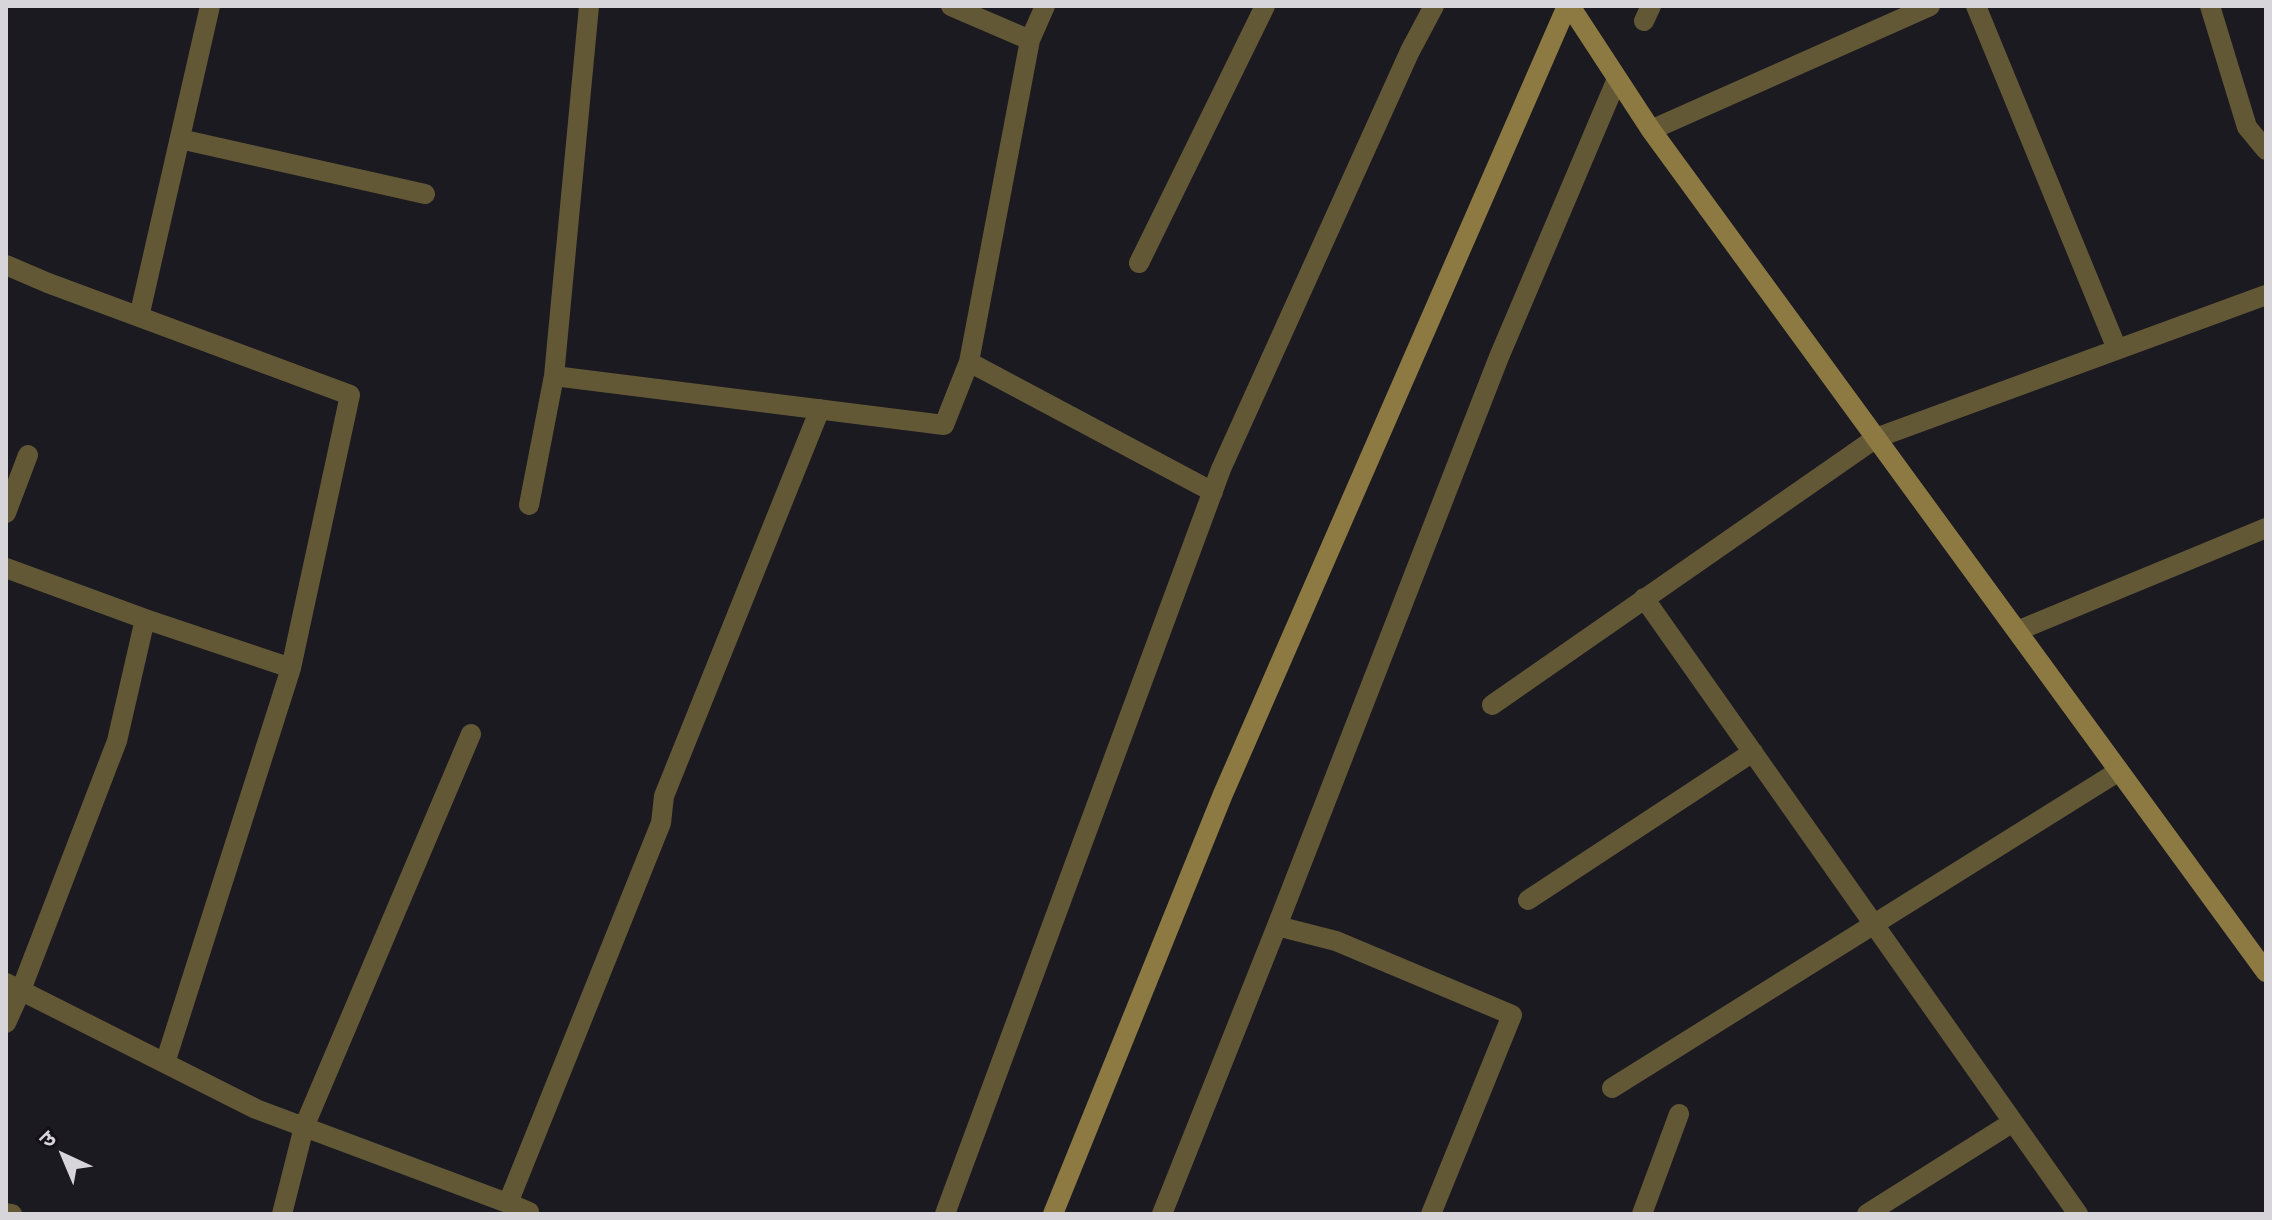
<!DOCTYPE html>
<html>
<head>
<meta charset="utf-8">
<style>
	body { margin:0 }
	#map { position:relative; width:2272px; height:1220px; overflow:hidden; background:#1c1a21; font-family:"Asap Condensed","Noto Sans Devanagari",sans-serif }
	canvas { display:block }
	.frame { position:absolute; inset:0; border:8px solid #d7d5da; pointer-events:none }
	.north { position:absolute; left:24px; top:1116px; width:80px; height:80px; -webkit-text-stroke:6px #131118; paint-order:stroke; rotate:316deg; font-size:22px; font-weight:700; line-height:32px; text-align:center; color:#d7d5da }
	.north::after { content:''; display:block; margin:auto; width:28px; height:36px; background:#d7d5da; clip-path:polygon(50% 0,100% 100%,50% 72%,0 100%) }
</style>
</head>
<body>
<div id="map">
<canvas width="2272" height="1220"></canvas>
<div class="frame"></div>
<div class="north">उ</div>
</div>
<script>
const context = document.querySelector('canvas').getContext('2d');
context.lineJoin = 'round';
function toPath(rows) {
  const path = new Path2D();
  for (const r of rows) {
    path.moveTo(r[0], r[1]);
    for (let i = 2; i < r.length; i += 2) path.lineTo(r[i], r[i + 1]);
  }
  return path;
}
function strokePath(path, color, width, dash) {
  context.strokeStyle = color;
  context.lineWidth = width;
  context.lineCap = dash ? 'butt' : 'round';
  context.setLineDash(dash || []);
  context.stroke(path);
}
const street = toPath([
	[589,6,554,376,944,425,969,362,1030,40,951,6],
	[1976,6,2117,349],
	[2210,6,2247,127,2266,150],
	[1644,21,1651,6],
	[1030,40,1045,6],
	[1651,130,1930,6],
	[180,139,425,194],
	[1139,263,1265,6],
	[6,265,48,283,350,395,291,668],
	[139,317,210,6],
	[969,362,1213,492],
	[529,505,554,376],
	[6,513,28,455],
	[6,568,145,619,291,668,165,1063],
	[1644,598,2078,1214],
	[2017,631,2266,528],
	[1492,705,1876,438,2266,295],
	[1528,900,1753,752],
	[1277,926,1336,941,1512,1015,1431,1214],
	[6,983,256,1109,518,1207],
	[6,1023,21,990,117,741,145,619],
	[1612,1088,2119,771],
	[6,1213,12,1214],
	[282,1214,304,1127,471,734],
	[529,1214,529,1212,508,1203,661,823,664,796,820,409],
	[945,1214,1221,469,1410,51,1434,6],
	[1162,1214,1277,926,1499,357,1617,79],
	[1642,1214,1679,1114],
	[1867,1214,2013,1122]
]);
const secondary = toPath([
	[1570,6,1651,130,2266,972],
	[1053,1214,1223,794,1567,6]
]);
strokePath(street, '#635836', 20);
strokePath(secondary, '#8c7a42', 20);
</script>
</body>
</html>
